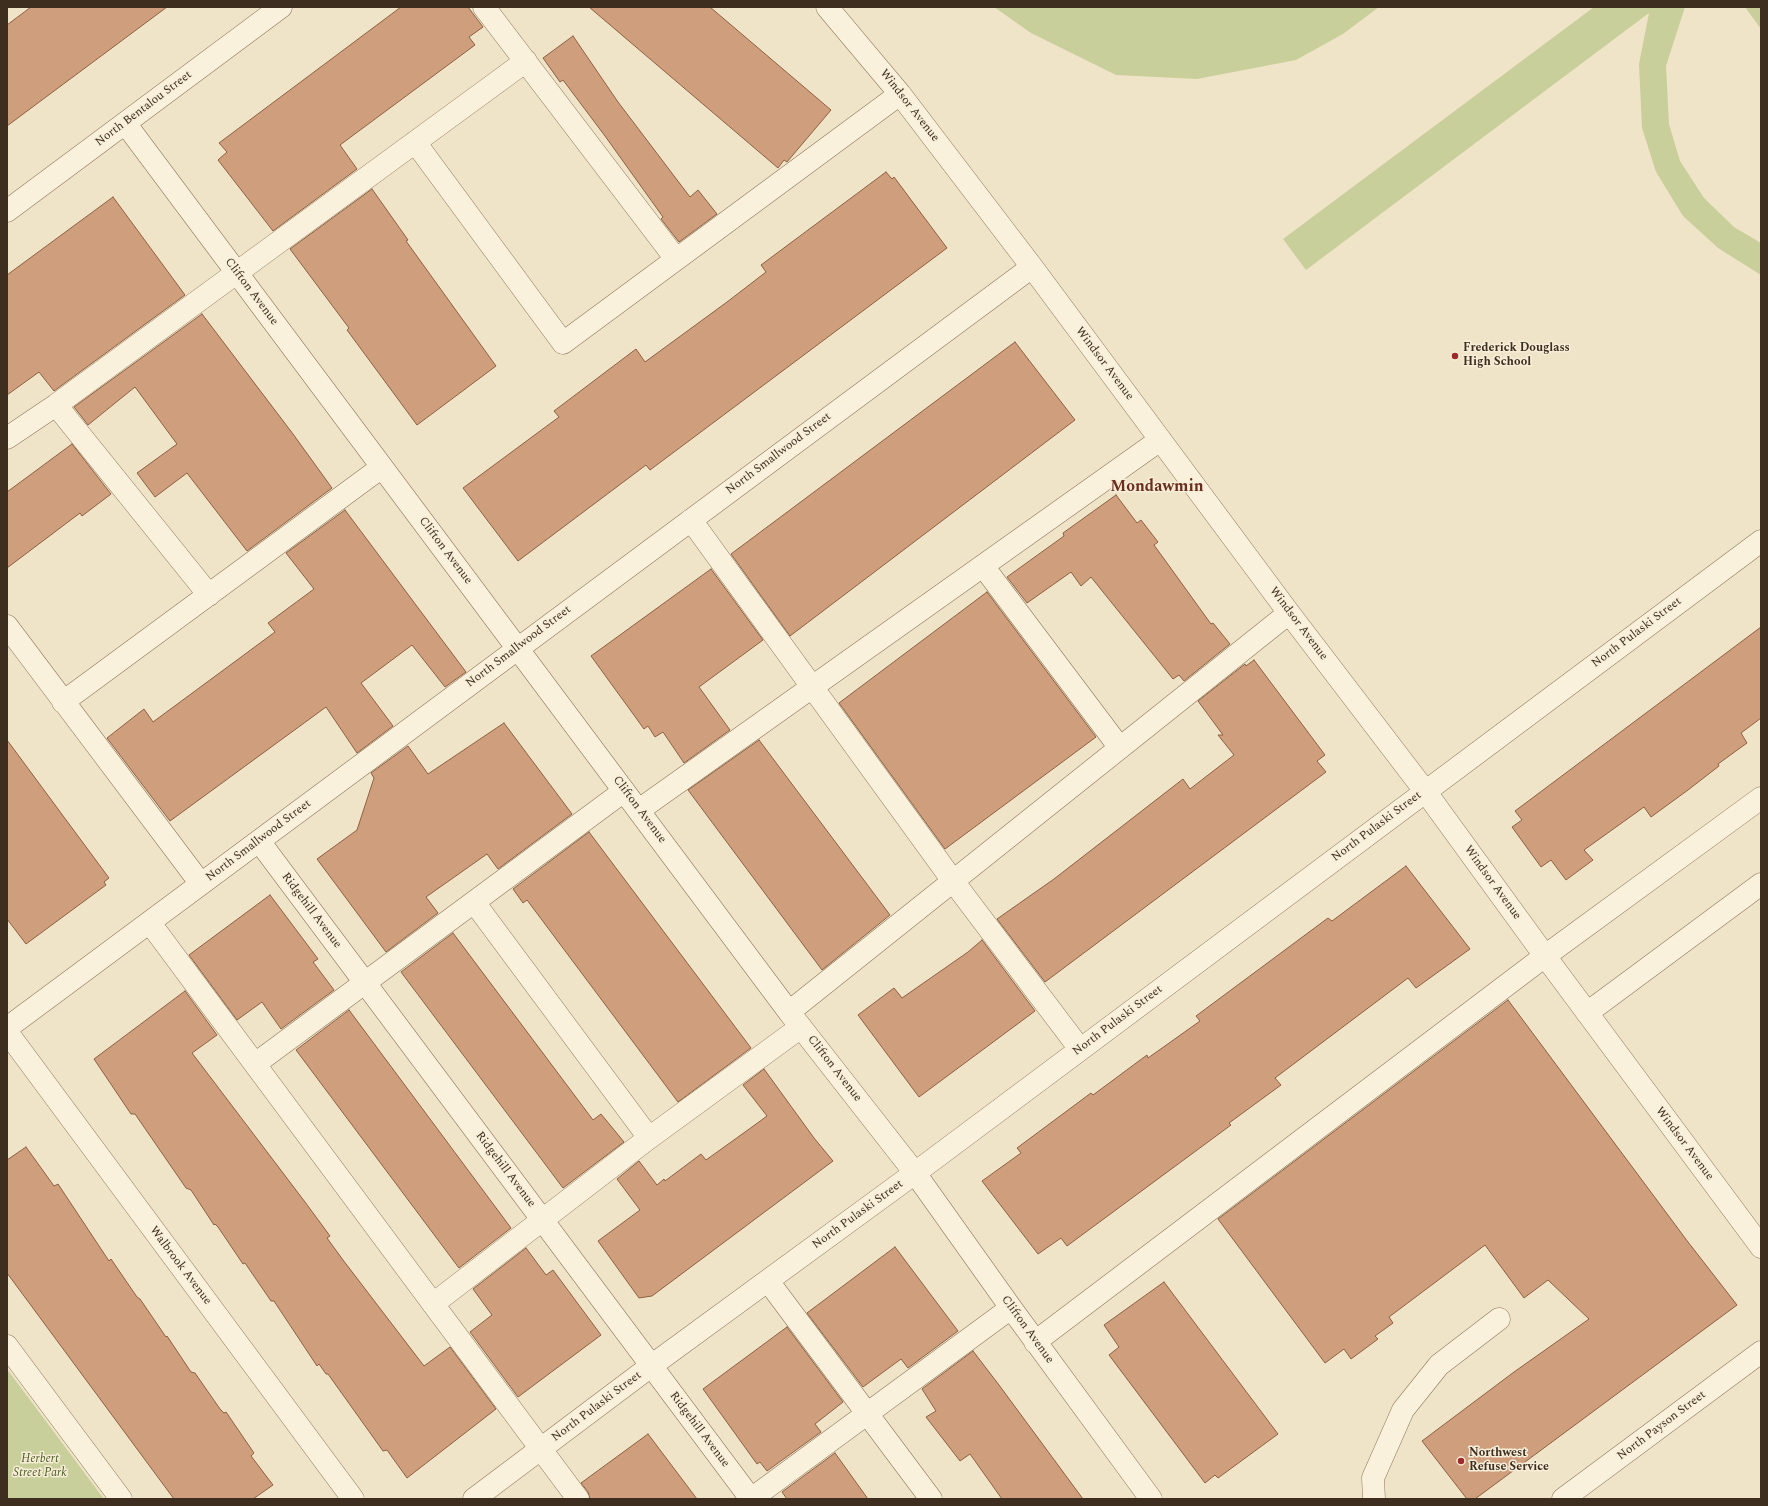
<!DOCTYPE html>
<html>
<head>
<meta charset="utf-8">
<style>
	body { margin:0 }
	#map { position:relative; width:1768px; height:1506px; overflow:hidden; background:#f0e4c8; font-family:Spectral,serif }
	canvas { display:block }
	.frame { position:absolute; inset:0; border:8px solid #3d2e20; pointer-events:none }
</style>
</head>
<body>
<div id="map">
<canvas width="1768" height="1506"></canvas>
<div class="frame"></div>
</div>
<script>
const context = document.querySelector('canvas').getContext('2d');
context.lineJoin = 'round';
function fillPath(path, color) {
  context.fillStyle = color;
  context.fill(path, 'evenodd');
}
function toPath(rows) {
  const path = new Path2D();
  for (const r of rows) {
    path.moveTo(r[0], r[1]);
    for (let i = 2; i < r.length; i += 2) path.lineTo(r[i], r[i + 1]);
  }
  return path;
}
function strokePath(path, color, width, dash) {
  context.strokeStyle = color;
  context.lineWidth = width;
  context.lineCap = dash ? 'butt' : 'round';
  context.setLineDash(dash || []);
  context.stroke(path);
}
function write(font, color, halo, rows, align = 'center') {
  context.font = font + ' Spectral,serif';
  context.lineWidth = 3;
  context.setLineDash([]);
  context.textBaseline = 'middle';
  context.strokeStyle = halo;
  context.fillStyle = color;
  for (const [text, x, y, turn = 0] of rows) {
    context.save();
    context.translate(x, y);
    context.rotate((+turn || 0) * Math.PI / 180);
    context.textAlign = isNaN(turn) ? turn : align;
    if (halo) context.strokeText(text, 0, 0);
    context.fillText(text, 0, 0);
    context.restore();
  }
}
const green = toPath([
	[994,7,1379,7,1343,34,1296,60,1197,79,1116,75,1031,33],
	[1594,7,1685,7,1666,66,1669,124,1680,161,1704,198,1734,227,1761,243,1761,275,1718,248,1683,216,1656,172,1642,128,1639,64,1649,13,1306,270,1283,239],
	[1745,7,1761,7,1761,29],
	[7,1369,104,1499,7,1499]
]);
const building = toPath([
	[31,7,167,7,7,126,7,25,31,7],
	[401,7,468,7,483,27,469,37,475,45,340,145,357,169,273,231,218,160,227,152,219,143,401,7],
	[589,7,710,7,831,110,787,162,784,160,778,168,589,7],
	[573,36,618,102,690,197,698,190,717,214,679,242,661,219,663,217,605,136,563,80,560,82,543,58,573,36],
	[886,172,892,179,894,177,947,248,650,470,646,465,518,561,463,488,559,417,554,411,636,349,645,362,727,302,766,272,761,265,886,172],
	[372,189,408,240,406,241,496,366,417,425,347,330,349,328,290,249,372,189],
	[113,197,185,295,54,391,39,372,7,395,7,275,113,197],
	[202,314,293,434,332,488,247,551,187,473,155,497,137,473,177,444,135,387,88,425,74,407,202,314],
	[1015,342,1075,420,790,636,731,554,1015,342],
	[72,444,111,494,82,516,80,513,7,568,7,492,72,444],
	[1116,495,1137,523,1141,520,1158,542,1154,545,1211,624,1213,623,1230,644,1184,681,1179,675,1173,679,1091,577,1081,586,1071,572,1027,603,1007,577,1064,536,1063,533,1116,495],
	[345,510,466,672,445,687,412,645,361,683,393,726,357,753,326,707,170,821,107,738,144,709,153,722,275,632,268,623,314,589,286,553,345,510],
	[711,569,763,640,699,687,730,730,684,763,663,732,655,737,648,726,644,729,591,656,711,569],
	[987,592,1096,737,945,849,839,703,987,592],
	[1761,627,1761,718,1741,733,1747,743,1718,764,1719,766,1688,790,1651,817,1644,807,1584,850,1593,860,1566,880,1551,860,1541,867,1512,827,1522,820,1515,811,1761,627],
	[1254,660,1325,755,1317,761,1326,772,1045,982,997,919,1054,879,1183,779,1190,789,1234,755,1218,735,1223,735,1198,701,1245,664,1246,666,1254,660],
	[504,723,572,814,498,869,487,854,426,897,438,913,386,952,317,859,357,830,374,778,371,773,408,746,428,774,504,723],
	[7,740,109,878,104,882,106,885,26,944,7,919,7,740],
	[759,740,890,915,822,970,688,790,759,740],
	[589,832,751,1048,678,1102,527,900,523,903,513,889,589,832],
	[1406,866,1470,949,1416,988,1408,978,1275,1078,1281,1085,1229,1123,1231,1125,1067,1246,1061,1238,1038,1254,982,1181,1021,1153,1017,1148,1091,1093,1093,1095,1147,1055,1148,1058,1172,1041,1200,1021,1196,1016,1328,918,1332,921,1406,866],
	[270,895,318,959,313,962,334,990,281,1029,262,1002,237,1020,189,955,270,895],
	[453,933,593,1120,601,1114,624,1142,563,1188,401,972,453,933],
	[982,940,1035,1011,919,1097,858,1015,894,988,902,998,968,952,982,940],
	[185,991,217,1035,192,1053,305,1202,330,1236,327,1238,343,1260,424,1366,450,1347,496,1409,407,1478,387,1450,383,1451,328,1374,326,1374,319,1364,317,1366,274,1301,271,1301,245,1263,243,1264,218,1227,215,1224,214,1225,191,1190,186,1188,135,1114,131,1114,94,1059,185,991],
	[1508,1000,1688,1242,1737,1305,1475,1499,1467,1499,1422,1441,1514,1372,1589,1319,1548,1280,1524,1298,1485,1245,1389,1317,1393,1323,1375,1336,1378,1339,1351,1359,1344,1349,1325,1363,1218,1219,1508,1000],
	[349,1010,511,1228,459,1268,296,1050,349,1010],
	[764,1069,814,1138,833,1161,652,1296,639,1298,598,1241,640,1210,617,1179,639,1161,657,1185,664,1179,665,1181,701,1154,706,1160,752,1127,767,1116,743,1085,764,1069],
	[26,1147,54,1186,58,1184,109,1261,111,1259,137,1297,140,1299,166,1337,167,1336,191,1372,195,1373,220,1409,224,1413,226,1412,254,1453,251,1456,273,1485,253,1499,174,1499,7,1273,7,1160,26,1147],
	[895,1247,958,1331,908,1368,901,1359,863,1387,807,1313,895,1247],
	[526,1248,546,1275,553,1270,601,1335,518,1397,470,1332,492,1315,473,1289,526,1248],
	[1164,1282,1278,1434,1218,1478,1215,1475,1205,1483,1109,1355,1119,1347,1104,1325,1164,1282],
	[787,1327,843,1402,815,1424,821,1432,767,1471,760,1462,757,1464,703,1389,787,1327],
	[973,1351,999,1385,1083,1499,1002,1499,970,1454,960,1461,926,1417,936,1411,922,1389,973,1351],
	[648,1434,697,1499,590,1499,588,1492,581,1483,648,1434],
	[835,1453,868,1499,787,1499,782,1492,835,1453]
]);
const minor = toPath([
	[484,7,676,259],
	[827,7,900,94,1032,267,1289,613,1425,791,1545,956,1761,1247],
	[125,123,789,1012,915,1173,1011,1308,1151,1499],
	[415,142,563,343,900,94],
	[7,211,281,7],
	[56,405,209,595],
	[7,438,56,405,526,61],
	[691,520,953,881,1080,1049],
	[983,566,1120,748],
	[7,626,201,884],
	[63,702,382,467],
	[639,810,1160,440],
	[259,841,751,1499],
	[474,902,649,1138],
	[150,923,578,1499],
	[789,1012,1289,613],
	[1587,1013,1761,884],
	[7,1028,1032,267],
	[7,1032,353,1499],
	[255,1064,624,791],
	[768,1281,931,1499],
	[433,1304,649,1138,801,1027],
	[1035,1342,1545,956,1761,798],
	[7,1346,121,1499],
	[474,1499,651,1366,915,1173,1761,541],
	[751,1499,1011,1308],
	[1374,1499,1373,1478,1403,1410,1439,1365,1499,1319],
	[1563,1499,1761,1352]
]);
const markers = [
	[1455,356,4,"#9e2a2b"],
	[1461,1461,4,"#9e2a2b"]
];
const streetNames = [
	["Windsor Avenue",909,106,52],
	["North Bentalou Street",144,109,-37],
	["Clifton Avenue",251,292,53],
	["Windsor Avenue",1104,364,53],
	["North Smallwood Street",779,454,-37],
	["Clifton Avenue",445,551,53],
	["Windsor Avenue",1298,624,53],
	["North Pulaski Street",1637,633,-37],
	["North Smallwood Street",519,647,-37],
	["Clifton Avenue",639,810,53],
	["North Pulaski Street",1377,827,-37],
	["North Smallwood Street",259,841,-37],
	["Windsor Avenue",1492,883,54],
	["Ridgehill Avenue",311,911,53],
	["North Pulaski Street",1118,1021,-37],
	["Clifton Avenue",834,1069,52],
	["Windsor Avenue",1684,1144,53],
	["Ridgehill Avenue",505,1170,53],
	["North Pulaski Street",858,1215,-36],
	["Walbrook Avenue",180,1266,53],
	["Clifton Avenue",1027,1330,54],
	["North Pulaski Street",597,1407,-37],
	["North Payson Street",1662,1426,-37],
	["Ridgehill Avenue",699,1430,53]
];
const poiNames = [
	["Frederick Douglass",1463,349],
	["High School",1463,363],
	["Northwest",1469,1454],
	["Refuse Service",1469,1468]
];
const parkNames = [
	["Herbert",40,1460],
	["Street Park",40,1474]
];
const districtNames = [
	["Mondawmin",1157,488]
];
fillPath(green, '#c9cf9b');
fillPath(building, '#cf9f7d');
strokePath(building, '#8d5f41', 1);
strokePath(minor, '#8d765c', 23);
strokePath(minor, '#faf1dc', 22);
for (const [x, y, r, color] of markers) {
  const dot = new Path2D();
  dot.arc(x, y, r, 0, 2 * Math.PI);
  context.fillStyle = color;
  context.fill(dot);
  strokePath(dot, '#f7eed8', 1.5);
}
write('12px', '#3d2e20', '#f7eed8', streetNames);
write('bold 12px', '#3d2e20', '#f7eed8', poiNames, 'left');
write('italic 12px', '#4d5a26', '#f7eed8', parkNames);
write('bold 16px', '#6b2e1e', '#f7eed8', districtNames);
</script>
</body>
</html>
